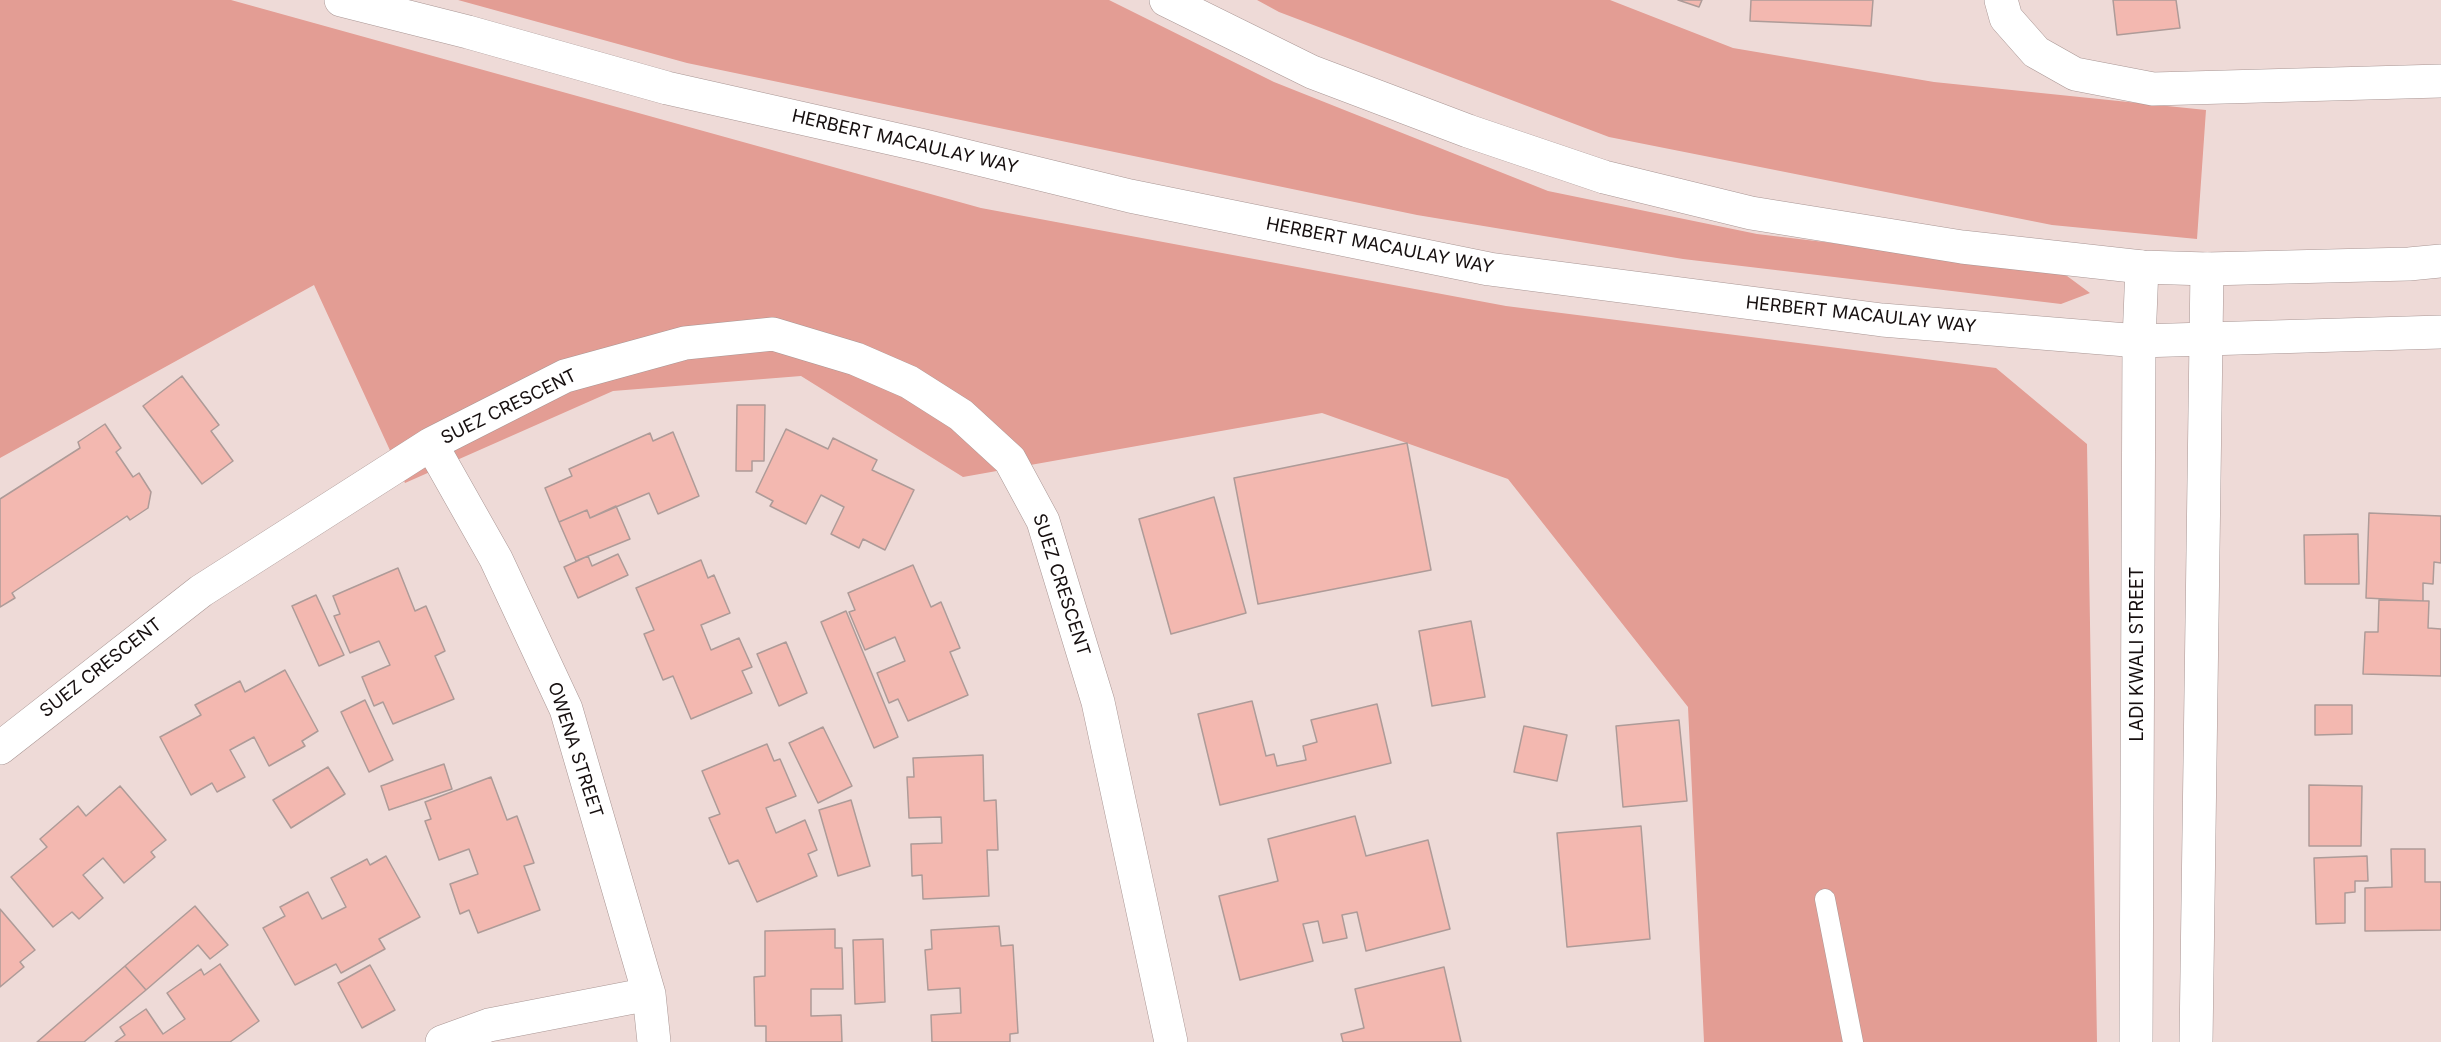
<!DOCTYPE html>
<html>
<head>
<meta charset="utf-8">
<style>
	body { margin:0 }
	canvas { display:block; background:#eedad7 }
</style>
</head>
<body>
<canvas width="2441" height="1042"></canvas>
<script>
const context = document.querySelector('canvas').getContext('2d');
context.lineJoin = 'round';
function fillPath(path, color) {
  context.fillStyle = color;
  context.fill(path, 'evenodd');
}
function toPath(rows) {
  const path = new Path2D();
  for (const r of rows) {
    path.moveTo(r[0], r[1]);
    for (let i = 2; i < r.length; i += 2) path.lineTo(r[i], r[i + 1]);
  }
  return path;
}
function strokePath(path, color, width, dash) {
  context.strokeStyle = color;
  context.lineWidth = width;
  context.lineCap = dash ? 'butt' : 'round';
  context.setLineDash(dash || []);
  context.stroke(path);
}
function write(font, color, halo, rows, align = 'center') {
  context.font = font + ' Inter,sans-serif';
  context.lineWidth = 5;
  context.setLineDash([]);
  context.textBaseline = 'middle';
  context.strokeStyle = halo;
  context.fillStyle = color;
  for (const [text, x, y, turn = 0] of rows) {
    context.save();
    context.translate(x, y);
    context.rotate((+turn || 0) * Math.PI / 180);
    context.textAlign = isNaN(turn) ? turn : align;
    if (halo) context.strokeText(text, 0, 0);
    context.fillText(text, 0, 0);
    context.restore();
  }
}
const green = toPath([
	[0,0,231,0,981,208,1506,306,1996,368,2087,444,2097,1042,1704,1042,1688,707,1508,479,1322,413,963,477,801,376,613,391,405,483,314,285,0,458],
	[458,0,1109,0,1274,82,1548,191,1757,234,2059,270,2090,293,2061,304,1683,259,1417,215,687,63],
	[1257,0,1610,0,1733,48,1934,82,2206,110,2197,239,2052,225,1609,137,1279,12]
]);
const building = toPath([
	[1678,0,1702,0,1699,7,1678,0],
	[1751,0,1873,0,1871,26,1750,21,1751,0],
	[2113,0,2176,0,2180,28,2117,35,2113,0],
	[182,376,219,425,211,431,233,461,202,484,143,406,182,376],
	[737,405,765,405,764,461,752,461,752,471,736,471,737,405],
	[105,424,121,448,116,452,133,477,139,473,151,492,148,508,130,520,127,516,12,593,15,598,0,607,0,499,80,448,78,442,105,424],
	[786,429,828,449,833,438,877,460,872,470,914,490,885,550,863,539,859,548,831,534,844,507,821,495,806,524,770,506,773,501,756,492,786,429],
	[673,432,699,496,658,514,649,493,590,518,587,510,559,522,545,488,572,476,569,469,650,433,653,441,673,432],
	[1407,443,1431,570,1258,604,1234,478,1407,443],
	[1214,497,1246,613,1171,634,1139,519,1214,497],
	[616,506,630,539,576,561,559,522,587,510,590,518,616,506],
	[2369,513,2441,516,2441,563,2434,562,2433,584,2423,583,2423,601,2366,598,2369,513],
	[2358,534,2359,584,2305,584,2304,535,2358,534],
	[618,554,628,575,578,598,564,567,588,556,592,566,618,554],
	[701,560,708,578,714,575,730,613,701,625,711,650,739,638,752,667,742,671,752,693,691,719,673,676,663,680,644,634,654,630,636,588,701,560],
	[913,565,931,607,941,602,960,648,950,652,968,695,908,721,898,699,889,703,877,673,905,661,895,637,865,650,849,612,855,610,848,593,913,565],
	[398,568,415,611,426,606,445,651,435,656,454,699,393,724,383,702,374,706,362,677,390,665,379,641,350,653,334,616,340,614,333,596,398,568],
	[316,595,344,655,319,666,292,606,316,595],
	[2379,600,2429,601,2428,628,2441,629,2441,676,2363,674,2365,632,2378,632,2379,600],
	[846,611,898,737,874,748,821,622,846,611],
	[1471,621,1485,697,1432,706,1419,631,1471,621],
	[786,642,807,693,779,706,757,654,786,642],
	[285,670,318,731,302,741,305,746,269,766,254,737,230,750,245,777,217,792,212,783,191,795,160,737,201,715,195,705,240,681,245,692,285,670],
	[365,700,393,760,369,772,341,712,365,700],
	[1252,701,1266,756,1274,754,1277,766,1306,760,1303,746,1317,742,1311,720,1377,704,1391,763,1220,805,1198,714,1252,701],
	[2315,705,2352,705,2352,734,2315,735,2315,705],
	[1679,720,1687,801,1623,807,1616,726,1679,720],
	[1524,726,1567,735,1557,781,1514,772,1524,726],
	[823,727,852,786,818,803,789,743,823,727],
	[767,744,774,761,780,759,796,796,766,808,776,833,805,820,817,850,808,854,817,876,757,902,738,860,729,864,709,818,720,814,702,771,767,744],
	[983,755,984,801,996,800,998,850,987,850,989,896,923,899,922,875,912,876,911,844,942,843,941,817,909,818,907,777,914,777,913,758,983,755],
	[444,764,452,789,389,810,381,786,444,764],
	[328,767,345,794,291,828,273,800,328,767],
	[491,777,507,820,517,816,534,863,524,866,540,910,478,933,469,910,460,914,450,884,478,874,469,849,439,860,425,821,431,819,425,802,491,777],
	[2309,785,2362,786,2361,846,2309,846,2309,785],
	[120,786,166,840,151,852,155,857,124,883,103,858,83,875,103,898,79,919,72,912,53,927,11,877,47,847,40,839,78,806,86,816,120,786],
	[851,800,870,866,838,876,819,810,851,800],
	[1355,816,1366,856,1428,840,1450,929,1366,951,1357,912,1342,915,1347,938,1323,943,1318,921,1303,924,1313,961,1240,980,1219,896,1278,881,1268,839,1355,816],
	[1641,826,1650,939,1567,947,1557,833,1641,826],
	[2391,849,2425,849,2425,882,2441,882,2441,930,2365,931,2365,888,2392,887,2391,849],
	[386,856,420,917,379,939,385,949,341,973,336,964,295,985,263,928,285,916,280,907,308,892,322,919,346,907,331,878,367,859,370,865,386,856],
	[2367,856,2368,881,2355,881,2355,892,2345,893,2345,923,2316,924,2314,858,2367,856],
	[195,906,228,945,210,959,198,945,146,990,125,966,195,906],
	[0,909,35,950,20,962,24,967,0,987,0,909],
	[999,926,1001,946,1013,945,1018,1033,1010,1034,1010,1042,932,1042,931,1015,961,1013,960,988,928,990,925,950,932,949,931,930,999,926],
	[835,929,835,948,842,948,843,989,811,989,811,1016,841,1015,842,1042,766,1042,766,1026,755,1026,754,977,765,976,765,931,835,929],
	[883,939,885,1002,855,1004,853,940,883,939],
	[220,964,259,1021,230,1042,115,1042,125,1035,120,1027,146,1009,163,1034,185,1019,167,993,201,969,204,975,220,964],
	[370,965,395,1010,362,1028,338,983,370,965],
	[125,966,146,990,84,1042,37,1042,125,966],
	[1444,967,1461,1042,1343,1042,1341,1034,1364,1028,1355,989,1444,967]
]);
const lane = toPath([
	[1825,899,1853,1042]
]);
const street = toPath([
	[2001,0,2006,18,2036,52,2075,74,2153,89,2441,81],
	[431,444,496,559,566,709,649,994,654,1042],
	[0,748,201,591,431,444,565,376,685,343,773,334,856,359,909,382,961,415,1010,460,1043,521,1098,702,1171,1042],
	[442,1042,489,1025,649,994],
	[2136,1042,2139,341,2142,267],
	[2196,1042,2207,269]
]);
const secondary = toPath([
	[341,0,468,32,667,88,925,146,1130,196,1489,269,1882,320,2139,341,2441,332],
	[1166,0,1312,72,1468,131,1604,177,1751,213,1962,247,2142,267,2207,269,2409,264,2441,261]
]);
const streetNames = [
	["HERBERT MACAULAY WAY",905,142,13],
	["HERBERT MACAULAY WAY",1380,246,11],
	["HERBERT MACAULAY WAY",1861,315,6],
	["SUEZ CRESCENT",509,407,-26],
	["SUEZ CRESCENT",1061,585,72],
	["LADI KWALI STREET",2138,654,-90],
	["SUEZ CRESCENT",101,668,-38],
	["OWENA STREET",575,750,72]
];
fillPath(green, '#e39d94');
fillPath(building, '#f3b8b0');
strokePath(building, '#ae9b98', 1.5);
strokePath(lane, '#a99694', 21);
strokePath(street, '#a99694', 34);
strokePath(secondary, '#a99694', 34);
strokePath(lane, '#fff', 20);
strokePath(street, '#fff', 33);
strokePath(secondary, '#fff', 33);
write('18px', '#160f0f', '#fff', streetNames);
</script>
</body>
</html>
